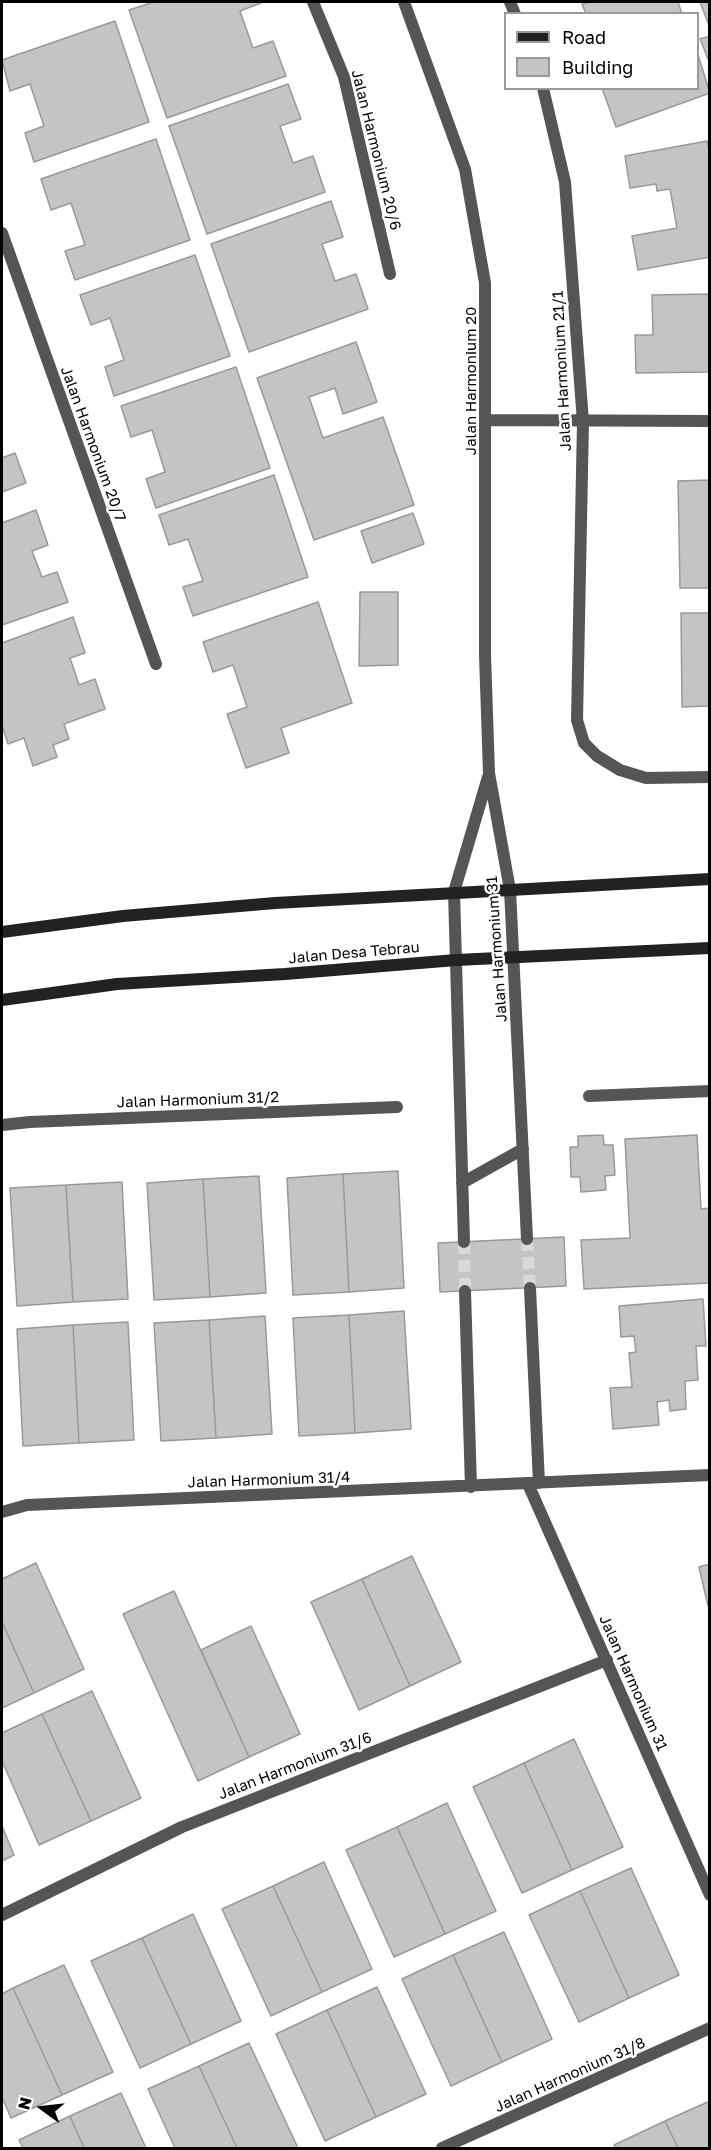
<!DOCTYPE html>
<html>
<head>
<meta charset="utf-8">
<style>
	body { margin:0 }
	#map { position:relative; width:711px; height:2150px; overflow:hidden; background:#fff; font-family:"Golos Text",sans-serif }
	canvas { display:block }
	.frame { position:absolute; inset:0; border:3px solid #000; pointer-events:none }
	.legend { position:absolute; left:504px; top:12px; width:195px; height:78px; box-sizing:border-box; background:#fff; border:2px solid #999; margin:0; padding:8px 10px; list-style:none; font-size:18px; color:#000 }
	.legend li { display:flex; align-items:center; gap:12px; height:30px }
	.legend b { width:30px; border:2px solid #999 }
	.north { position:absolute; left:12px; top:2078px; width:60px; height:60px; -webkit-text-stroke:4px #fff; paint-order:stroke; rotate:285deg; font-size:16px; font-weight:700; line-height:24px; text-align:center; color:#000 }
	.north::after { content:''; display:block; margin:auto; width:21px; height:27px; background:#000; clip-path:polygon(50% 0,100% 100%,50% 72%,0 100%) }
</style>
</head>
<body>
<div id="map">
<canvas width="711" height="2150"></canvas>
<div class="frame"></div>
<ul class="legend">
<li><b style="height:8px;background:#222"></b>Road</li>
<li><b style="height:16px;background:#c4c4c4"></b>Building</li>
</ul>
<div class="north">N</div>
</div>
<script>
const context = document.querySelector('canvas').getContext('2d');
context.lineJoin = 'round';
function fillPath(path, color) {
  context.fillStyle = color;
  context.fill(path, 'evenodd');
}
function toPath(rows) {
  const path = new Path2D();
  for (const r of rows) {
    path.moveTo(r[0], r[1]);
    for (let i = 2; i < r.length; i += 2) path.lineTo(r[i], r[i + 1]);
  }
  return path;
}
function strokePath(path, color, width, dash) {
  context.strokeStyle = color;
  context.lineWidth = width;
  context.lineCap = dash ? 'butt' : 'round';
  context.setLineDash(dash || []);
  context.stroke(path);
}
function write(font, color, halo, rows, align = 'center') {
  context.font = font + ' "Golos Text",sans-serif';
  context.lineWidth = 5;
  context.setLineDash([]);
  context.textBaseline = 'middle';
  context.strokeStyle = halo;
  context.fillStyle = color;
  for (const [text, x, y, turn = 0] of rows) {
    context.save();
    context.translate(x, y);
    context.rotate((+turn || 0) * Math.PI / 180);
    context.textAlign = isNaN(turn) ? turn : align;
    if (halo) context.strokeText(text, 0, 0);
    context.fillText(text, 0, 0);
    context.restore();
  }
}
const building = toPath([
	[154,2,261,2,261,3,240,11,253,48,273,41,286,76,167,118,129,10,154,2],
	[589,2,678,2,682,14,586,14,582,4,589,2],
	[700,2,710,2,710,28,700,2],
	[115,21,149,122,34,162,25,133,44,126,30,84,10,91,2,60,115,21],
	[710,36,710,64,700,39,710,36],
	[698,55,710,93,616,127,602,88,698,88,698,55],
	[288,84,301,119,280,126,293,163,313,156,325,192,207,234,169,126,288,84],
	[156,139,190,240,75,280,65,251,85,245,71,203,51,210,41,179,156,139],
	[707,141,710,156,710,257,638,270,632,236,677,228,670,189,657,191,656,184,630,188,625,156,707,141],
	[331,201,343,237,322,244,335,281,356,274,368,309,249,352,211,244,331,201],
	[195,255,230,356,114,396,105,367,124,360,110,318,91,325,80,295,195,255],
	[710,294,710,372,636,373,635,335,653,335,652,295,710,294],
	[356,342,377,402,343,414,335,388,309,397,323,438,383,417,414,505,314,540,257,378,356,342],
	[236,367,270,468,156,508,146,479,165,472,152,430,131,437,121,406,236,367],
	[15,453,26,483,2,492,2,458,15,453],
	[274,475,308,577,193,616,183,587,203,581,188,539,169,545,159,515,274,475],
	[710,480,710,588,680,588,678,481,710,480],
	[36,510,48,545,32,551,42,577,57,572,68,602,2,625,2,523,36,510],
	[413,513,424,544,372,563,361,531,413,513],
	[360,592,398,592,398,665,359,666,360,592],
	[318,602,352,703,281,728,289,753,246,768,227,714,247,707,233,665,213,672,203,642,318,602],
	[681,613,710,613,710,706,682,707,681,613],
	[73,617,85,653,70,658,79,685,95,679,105,709,64,724,69,739,53,745,57,757,33,766,24,738,8,744,2,725,2,643,73,617],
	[603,1135,604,1145,613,1145,615,1175,605,1176,606,1190,581,1192,580,1177,571,1177,570,1147,578,1147,578,1136,603,1135],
	[697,1135,701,1209,710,1208,710,1283,584,1289,581,1240,630,1238,625,1139,697,1135],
	[398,1171,404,1288,349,1292,343,1174,398,1171],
	[343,1174,349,1292,293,1295,287,1178,343,1174],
	[259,1176,266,1293,210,1297,203,1179,259,1176],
	[203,1179,210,1297,154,1300,147,1183,203,1179],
	[122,1182,128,1299,73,1302,66,1185,122,1182],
	[66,1185,73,1302,17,1306,10,1188,66,1185],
	[564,1237,566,1286,440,1292,438,1243,564,1237],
	[703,1299,706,1346,696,1346,698,1380,685,1381,686,1409,670,1411,669,1400,657,1402,659,1425,613,1429,610,1388,632,1387,629,1353,636,1352,634,1336,621,1337,619,1306,703,1299],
	[404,1311,411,1429,355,1433,349,1315,404,1311],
	[349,1315,355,1433,299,1436,293,1318,349,1315],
	[265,1316,272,1434,216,1438,209,1320,265,1316],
	[209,1320,216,1438,161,1441,154,1323,209,1320],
	[128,1322,134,1440,79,1443,73,1325,128,1322],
	[73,1325,79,1443,23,1446,17,1329,73,1325],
	[412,1556,461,1662,410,1686,362,1579,412,1556],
	[36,1563,84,1669,34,1693,2,1622,2,1579,36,1563],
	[710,1564,710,1605,708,1606,699,1567,710,1564],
	[362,1579,410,1686,359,1710,311,1602,362,1579],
	[174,1591,249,1757,198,1781,123,1614,174,1591],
	[2,1622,34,1693,2,1708,2,1622],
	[251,1626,300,1734,249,1757,201,1650,251,1626],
	[92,1691,141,1798,91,1821,42,1714,92,1691],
	[42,1714,91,1821,39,1845,2,1761,2,1733,42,1714],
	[574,1739,623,1847,572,1870,524,1763,574,1739],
	[524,1763,572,1870,522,1893,473,1787,524,1763],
	[447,1803,496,1911,445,1934,397,1827,447,1803],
	[2,1826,14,1855,2,1861,2,1826],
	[397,1827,445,1934,394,1957,346,1850,397,1827],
	[324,1862,372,1969,322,1992,273,1886,324,1862],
	[631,1868,679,1975,629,1998,580,1891,631,1868],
	[273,1886,322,1992,271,2016,222,1909,273,1886],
	[580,1891,629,1998,579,2022,529,1915,580,1891],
	[193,1914,241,2021,191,2044,142,1938,193,1914],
	[504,1932,552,2039,502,2062,453,1955,504,1932],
	[142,1938,191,2044,140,2068,91,1961,142,1938],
	[453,1955,502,2062,451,2086,402,1979,453,1955],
	[64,1965,113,2072,62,2095,13,1988,64,1965],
	[377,1987,426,2094,376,2117,327,2010,377,1987],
	[13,1988,62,2095,11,2118,2,2097,2,1994,13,1988],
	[327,2010,376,2117,325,2141,276,2034,327,2010],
	[249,2043,298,2148,237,2148,199,2066,249,2043],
	[199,2066,237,2148,175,2148,148,2089,199,2066],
	[121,2093,146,2148,84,2148,70,2116,121,2093],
	[710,2101,710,2148,678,2148,665,2121,710,2101],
	[70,2116,84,2148,23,2148,19,2140,70,2116],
	[665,2121,678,2148,616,2148,614,2145,665,2121]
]);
const minorTunnel = toPath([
	[527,1239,530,1288],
	[464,1242,465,1291]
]);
const minor = toPath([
	[313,2,344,77,390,274],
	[404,2,465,169,485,283,485,655,489,773,510,890,527,1239],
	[510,2,515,14],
	[543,88,565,182,583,422,577,720,584,743,597,756,620,770,646,778,710,777],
	[2,233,156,664],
	[487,420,710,421],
	[589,1096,710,1091],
	[2,1125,30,1122,397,1107],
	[462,1183,523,1149],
	[464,1242,454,892,488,777],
	[530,1288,539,1483],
	[465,1291,471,1487],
	[528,1484,710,1895],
	[2,1512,27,1505,710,1475],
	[2,1915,182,1827,607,1660],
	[442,2148,710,2028]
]);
const secondary = toPath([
	[2,932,123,916,275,903,710,879],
	[2,1000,117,984,285,974,456,960,710,948]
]);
const streetNames = [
	["Jalan Harmonium 20/6",376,150,76],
	["Jalan Harmonium 21/1",562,371,-93],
	["Jalan Harmonium 20",471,381,-90],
	["Jalan Harmonium 20/7",93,444,70],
	["Jalan Harmonium 31",497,949,-94],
	["Jalan Desa Tebrau",354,953,-5],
	["Jalan Harmonium 31/2",198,1100,-2],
	["Jalan Harmonium 31/4",269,1480,-2],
	["Jalan Harmonium 31",633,1683,66],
	["Jalan Harmonium 31/6",295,1766,-21],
	["Jalan Harmonium 31/8",570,2075,-24]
];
fillPath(building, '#c4c4c4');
strokePath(building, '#999', 1.5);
strokePath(minorTunnel, '#d9d9d9', 12, [12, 6]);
strokePath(minor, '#555', 12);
strokePath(secondary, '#222', 12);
write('15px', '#000', '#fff', streetNames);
</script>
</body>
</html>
